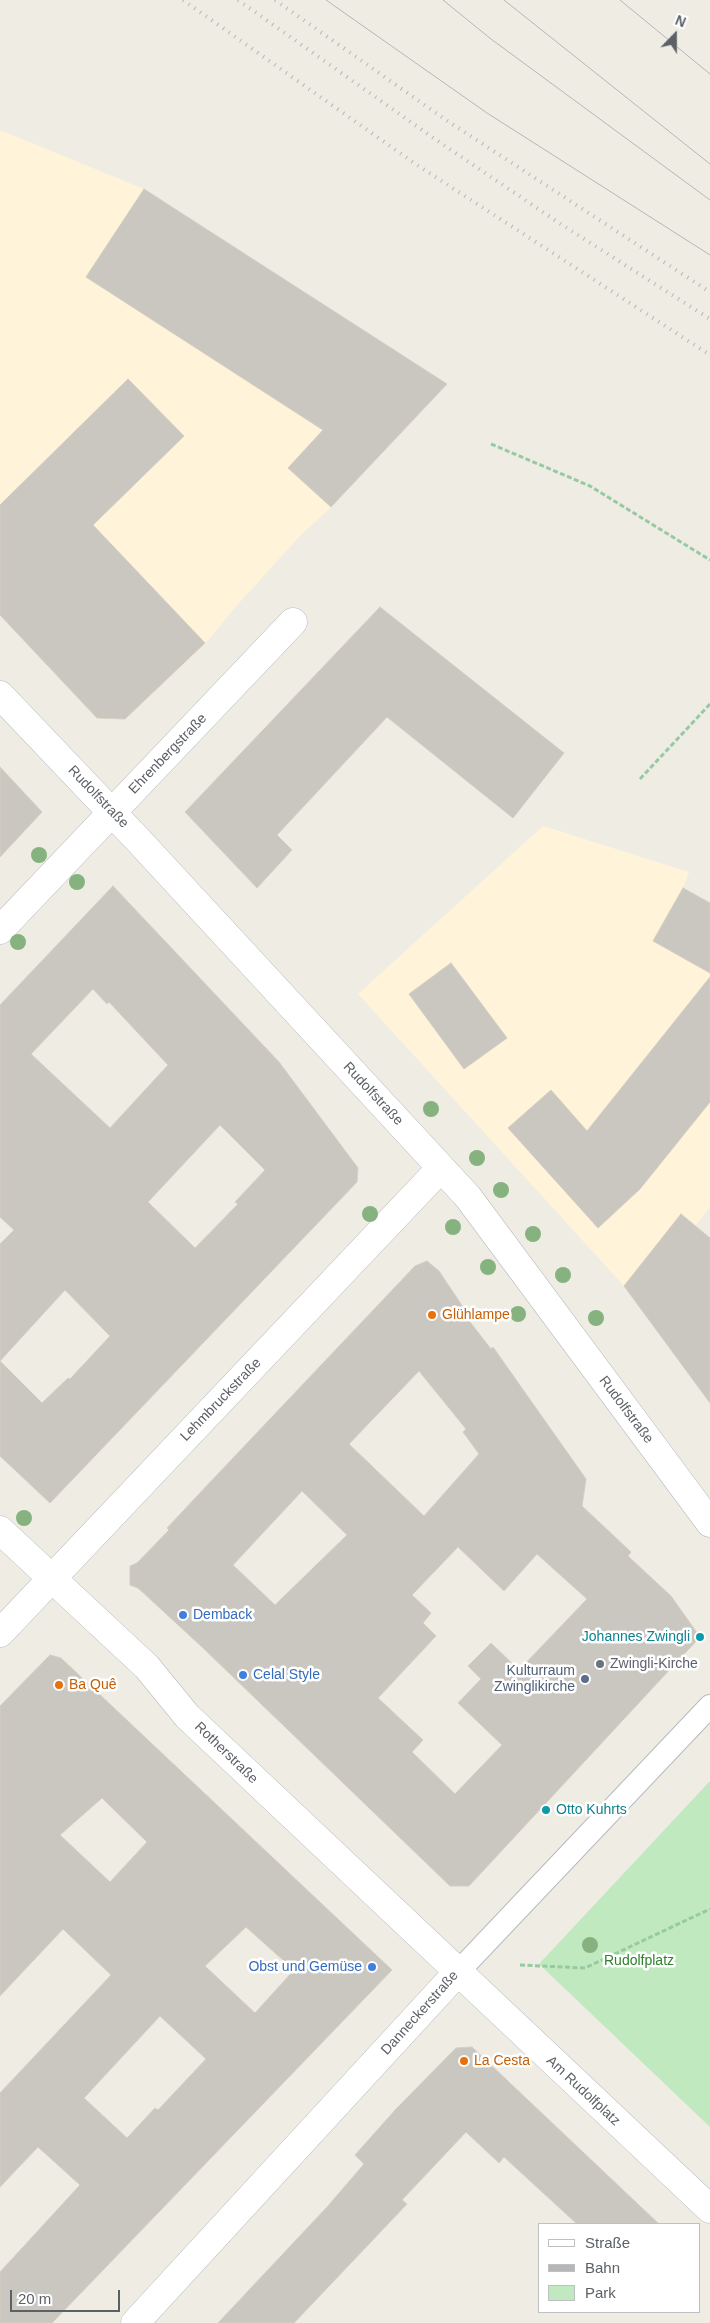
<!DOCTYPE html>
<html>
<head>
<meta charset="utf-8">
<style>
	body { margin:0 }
	#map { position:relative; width:710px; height:2323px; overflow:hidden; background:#efece4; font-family:Helvetica,sans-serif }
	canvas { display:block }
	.legend { position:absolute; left:538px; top:2223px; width:162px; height:90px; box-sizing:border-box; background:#fff; border:1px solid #bec0c2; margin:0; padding:6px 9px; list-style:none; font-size:15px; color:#5c6166 }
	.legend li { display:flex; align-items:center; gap:10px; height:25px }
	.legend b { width:25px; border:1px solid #bec0c2 }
	.north { position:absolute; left:650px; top:10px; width:50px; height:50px; -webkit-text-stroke:4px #fff; paint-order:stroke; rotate:22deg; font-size:14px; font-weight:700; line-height:20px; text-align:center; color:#5c6166 }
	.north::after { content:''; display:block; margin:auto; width:18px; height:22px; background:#5c6166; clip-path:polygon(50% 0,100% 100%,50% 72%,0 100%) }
	.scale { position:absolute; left:10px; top:2290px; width:110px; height:22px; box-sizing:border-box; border:2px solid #5c6166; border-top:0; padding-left:6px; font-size:15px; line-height:18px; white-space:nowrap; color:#5c6166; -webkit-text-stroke:4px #fff; paint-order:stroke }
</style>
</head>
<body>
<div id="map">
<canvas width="710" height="2323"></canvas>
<ul class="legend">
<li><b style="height:6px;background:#fff"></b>Straße</li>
<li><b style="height:6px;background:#b5b6b7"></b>Bahn</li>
<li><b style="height:14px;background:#c1e9bf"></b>Park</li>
</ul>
<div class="north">N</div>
<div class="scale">20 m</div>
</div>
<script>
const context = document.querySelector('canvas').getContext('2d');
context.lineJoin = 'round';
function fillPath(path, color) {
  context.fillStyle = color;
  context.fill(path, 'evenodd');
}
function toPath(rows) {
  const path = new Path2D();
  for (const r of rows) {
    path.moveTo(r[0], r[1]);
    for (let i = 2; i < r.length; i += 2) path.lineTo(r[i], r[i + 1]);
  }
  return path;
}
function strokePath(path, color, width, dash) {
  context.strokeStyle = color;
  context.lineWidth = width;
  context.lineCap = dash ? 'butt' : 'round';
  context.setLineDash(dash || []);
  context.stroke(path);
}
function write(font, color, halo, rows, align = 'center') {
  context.font = font + ' Helvetica,sans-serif';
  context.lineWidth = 5;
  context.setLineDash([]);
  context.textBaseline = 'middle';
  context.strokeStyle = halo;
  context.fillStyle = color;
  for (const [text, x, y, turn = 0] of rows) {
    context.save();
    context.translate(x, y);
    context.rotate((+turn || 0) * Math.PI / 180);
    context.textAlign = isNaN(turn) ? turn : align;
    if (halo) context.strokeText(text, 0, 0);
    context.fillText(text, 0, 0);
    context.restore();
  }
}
const commercial = toPath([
	[0,130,144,189,447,384,331,507,300,536,238,604,205,644,125,719,97,718,0,615],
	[543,826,689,872,683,888,710,903,710,1207,636,1301,624,1286,358,994]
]);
const green = toPath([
	[710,1781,710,2127,539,1964]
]);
const building = toPath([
	[144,189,447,384,331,507,288,468,323,430,86,277,144,189],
	[128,379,184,436,93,525,205,643,125,719,97,718,0,615,0,505,128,379],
	[380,607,564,753,513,818,387,717,277,835,292,850,257,888,185,812,380,607],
	[0,767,42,812,0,857,0,767],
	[113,886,279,1062,358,1168,357,1182,50,1503,0,1456,0,1361,42,1403,68,1378,70,1379,110,1336,65,1290,0,1361,0,1244,14,1230,0,1217,0,1005,113,886],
	[93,989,107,1004,109,1002,168,1065,110,1128,31,1054,93,989],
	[220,1125,265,1170,235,1202,238,1204,195,1248,148,1202,220,1125],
	[683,888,710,903,710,973,653,941,683,888],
	[451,963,507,1038,464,1069,409,994,451,963],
	[710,977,710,1102,640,1189,598,1228,508,1128,551,1090,587,1131,710,977],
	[681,1214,710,1238,710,1403,624,1286,681,1214],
	[427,1261,439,1271,463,1307,460,1309,491,1349,493,1347,586,1479,582,1506,631,1552,628,1556,671,1596,700,1637,469,1886,450,1886,202,1647,138,1588,130,1585,130,1566,137,1563,169,1530,167,1528,215,1477,415,1266,427,1261],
	[419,1371,466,1429,463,1432,479,1454,424,1516,349,1444,419,1371],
	[302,1491,347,1535,275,1605,233,1565,302,1491],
	[458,1547,504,1591,537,1554,587,1599,519,1670,491,1643,468,1666,481,1679,458,1703,502,1745,455,1794,412,1752,423,1740,378,1698,436,1636,423,1623,431,1613,412,1595,458,1547],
	[50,1655,61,1658,392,1970,52,2323,0,2323,0,2272,80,2185,38,2147,0,2187,0,2093,111,1975,63,1929,0,1996,0,1706,50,1655],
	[102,1798,147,1842,110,1882,60,1835,102,1798],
	[246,1927,294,1970,255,2013,205,1966,246,1927],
	[160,2016,206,2059,158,2110,155,2108,127,2138,84,2098,160,2016],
	[472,2047,659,2224,577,2224,504,2157,499,2163,466,2132,402,2200,407,2204,294,2323,218,2323,327,2207,364,2164,355,2155,396,2109,456,2048,472,2047]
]);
const path = toPath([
	[491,444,590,486,710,560],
	[640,779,710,704],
	[520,1965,585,1968,710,1909]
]);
const pedestrian = toPath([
	[457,1973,710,1706]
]);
const minor = toPath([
	[0,695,140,842,468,1197,710,1523],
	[0,930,293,622],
	[0,1530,147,1667,187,1716,710,2209],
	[0,1633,441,1168],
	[135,2323,457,1973]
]);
const tram = toPath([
	[326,0,487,113,710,255],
	[443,0,491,39,710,200],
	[504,0,710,164],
	[620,0,710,74]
]);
const rail = toPath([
	[183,0,414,163,710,355],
	[238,0,432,137,559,223,710,319],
	[275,0,446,120,710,292]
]);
const trees = [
	[39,855],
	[77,882],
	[18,942],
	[431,1109],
	[477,1158],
	[501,1190],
	[370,1214],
	[453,1227],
	[533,1234],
	[488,1267],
	[563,1275],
	[518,1314],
	[596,1318],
	[24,1518],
	[590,1945]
];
const markers = [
	[432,1315,5,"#e8710a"],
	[183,1615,5,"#3f7fe0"],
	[700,1637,5,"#0f9aa8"],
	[600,1664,5,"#6b7280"],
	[243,1675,5,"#3f7fe0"],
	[585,1679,5,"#5c6f8a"],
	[59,1685,5,"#e8710a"],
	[546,1810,5,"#0f9aa8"],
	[372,1967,5,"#3f7fe0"],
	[464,2061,5,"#e8710a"]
];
const streetNames = [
	["Ehrenbergstraße",168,754,-46],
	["Rudolfstraße",98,797,46],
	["Rudolfstraße",373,1094,47],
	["Lehmbruckstraße",221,1400,-46],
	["Rudolfstraße",626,1410,53],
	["Rotherstraße",226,1753,44],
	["Danneckerstraße",420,2013,-48],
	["Am Rudolfplatz",583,2091,43]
];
const foodNames = [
	["Glühlampe",442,1315],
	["Ba Quê",69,1685],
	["La Cesta",474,2061]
];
const shopNames = [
	["Demback",193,1615],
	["Celal Style",253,1675],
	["Obst und Gemüse",362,1967,"right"]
];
const cultureNames = [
	["Johannes Zwingli",690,1637],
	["Otto Kuhrts",556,1810,"left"]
];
const worshipNames = [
	["Zwingli-Kirche",610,1664]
];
const serviceNames = [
	["Kulturraum",575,1671],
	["Zwinglikirche",575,1687]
];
const parkNames = [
	["Rudolfplatz",639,1961]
];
fillPath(commercial, '#fff4d9');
fillPath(green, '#c1e9bf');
fillPath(building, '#cac7c1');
strokePath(building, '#d5cec2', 1);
strokePath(pedestrian, '#b6babf', 24);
strokePath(minor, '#b6babf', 29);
strokePath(path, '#97caa2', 3, [5, 2.5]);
strokePath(pedestrian, '#fff', 22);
strokePath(minor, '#fff', 28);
strokePath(tram, '#b5b6b7', 1);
strokePath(rail, '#b5b6b7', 4, [1, 6]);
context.fillStyle = '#86b280';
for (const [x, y] of trees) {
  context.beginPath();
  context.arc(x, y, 8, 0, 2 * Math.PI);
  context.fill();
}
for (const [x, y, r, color] of markers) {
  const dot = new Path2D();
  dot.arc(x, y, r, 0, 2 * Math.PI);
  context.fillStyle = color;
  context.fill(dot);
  strokePath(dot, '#fff', 2);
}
write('14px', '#5c6166', '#fff', streetNames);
write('14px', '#c56008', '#fff', foodNames, 'left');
write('14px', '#366cbe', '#fff', shopNames, 'left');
write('14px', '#0d838f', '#fff', cultureNames, 'right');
write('14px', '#5b616d', '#fff', worshipNames, 'left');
write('14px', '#4e5e75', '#fff', serviceNames, 'right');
write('14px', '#30822e', '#fff', parkNames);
</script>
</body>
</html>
